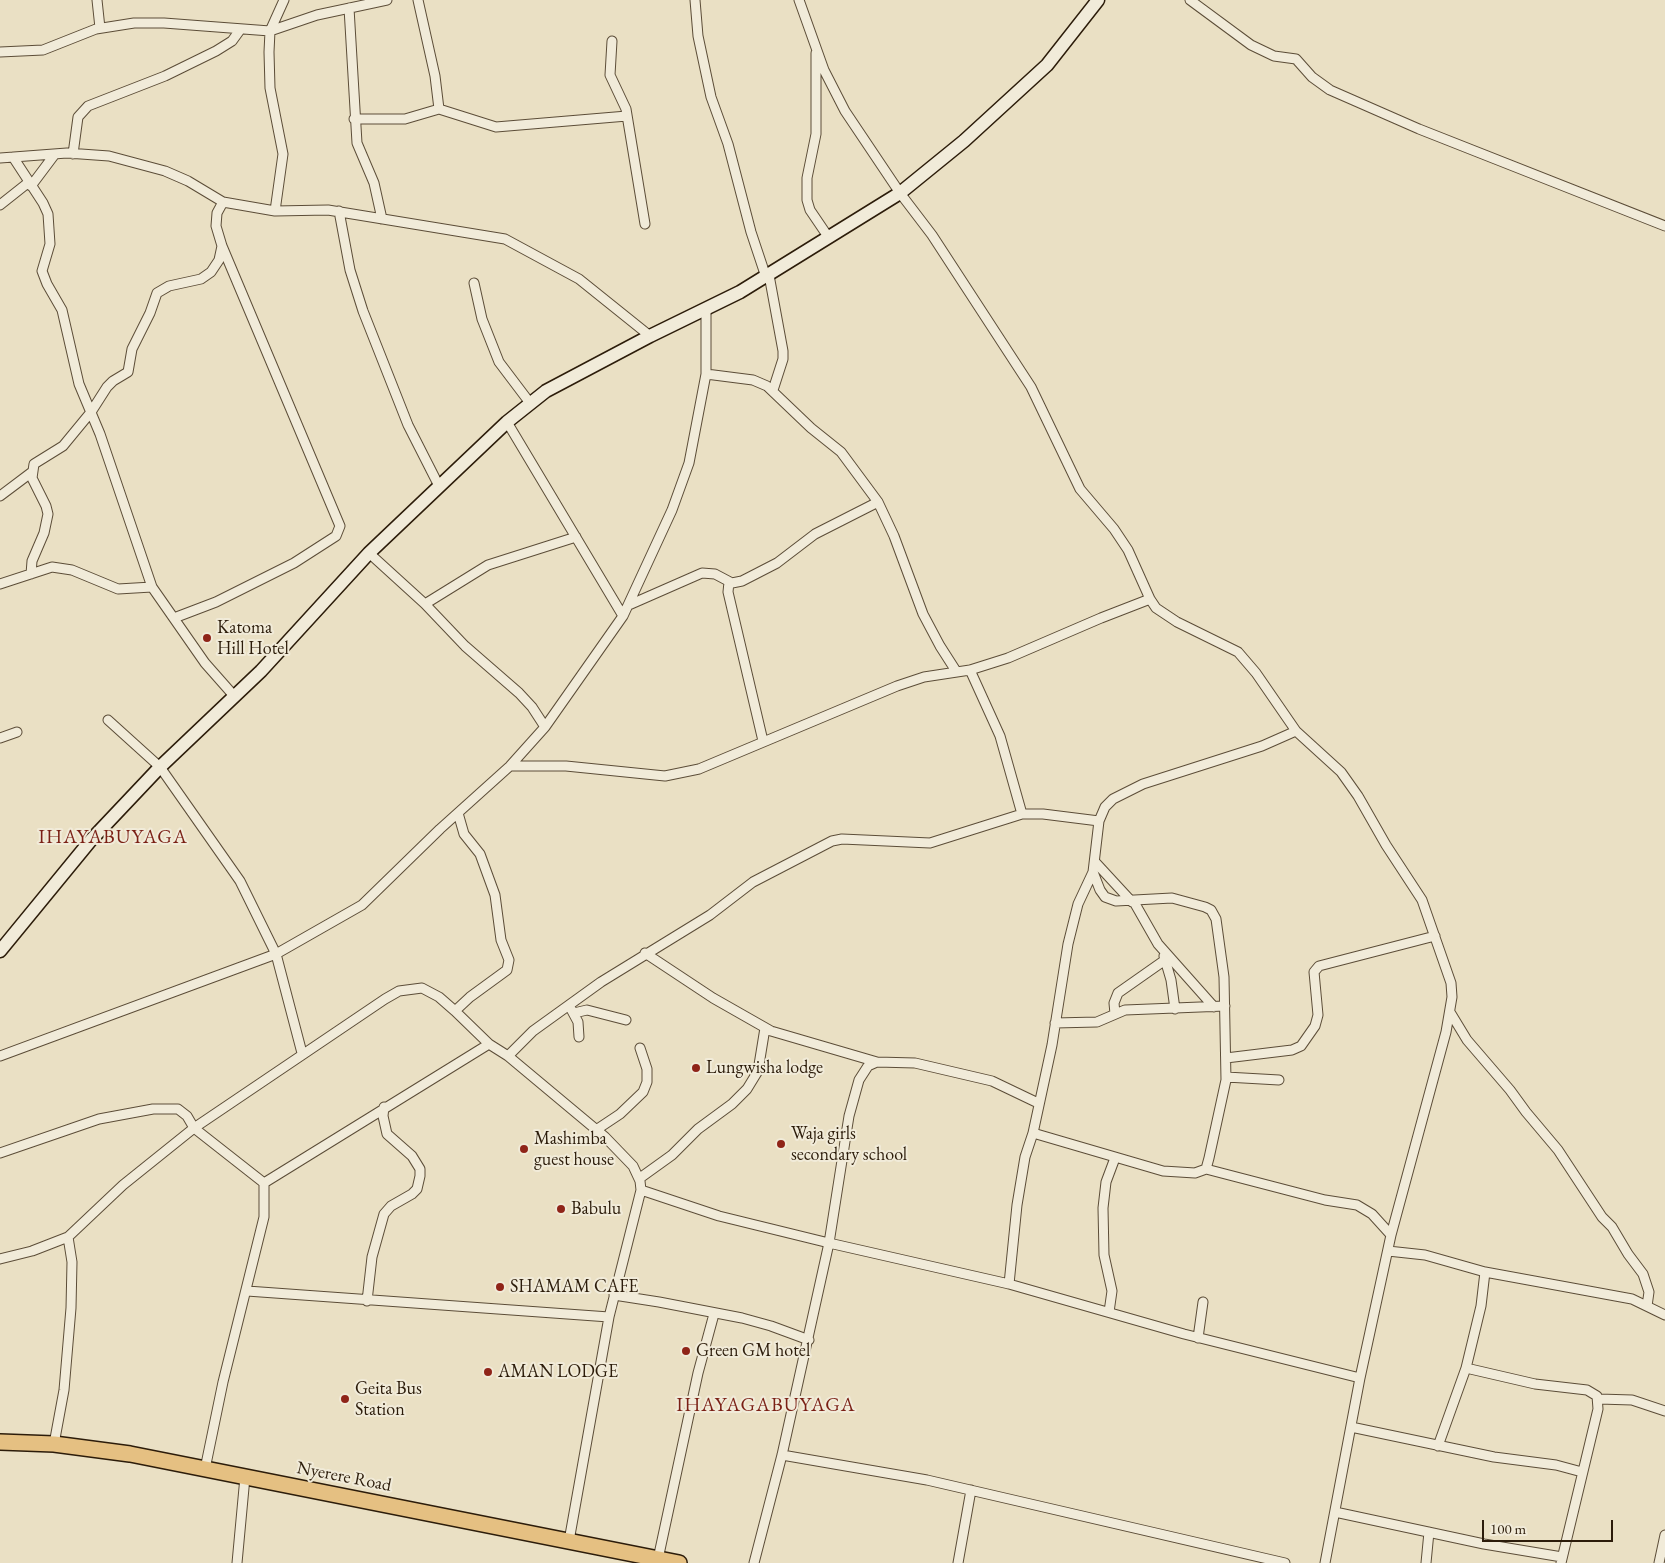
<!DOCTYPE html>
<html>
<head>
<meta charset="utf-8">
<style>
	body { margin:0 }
	#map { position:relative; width:1665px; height:1563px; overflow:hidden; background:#eae0c4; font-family:"EB Garamond",serif }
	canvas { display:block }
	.scale { position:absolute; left:1482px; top:1520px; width:131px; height:22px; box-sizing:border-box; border:2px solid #2c1c0a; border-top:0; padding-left:6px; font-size:15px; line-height:18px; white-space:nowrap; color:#2c1c0a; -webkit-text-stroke:4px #f1ebd9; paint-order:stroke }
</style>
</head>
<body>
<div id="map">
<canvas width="1665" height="1563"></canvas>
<div class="scale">100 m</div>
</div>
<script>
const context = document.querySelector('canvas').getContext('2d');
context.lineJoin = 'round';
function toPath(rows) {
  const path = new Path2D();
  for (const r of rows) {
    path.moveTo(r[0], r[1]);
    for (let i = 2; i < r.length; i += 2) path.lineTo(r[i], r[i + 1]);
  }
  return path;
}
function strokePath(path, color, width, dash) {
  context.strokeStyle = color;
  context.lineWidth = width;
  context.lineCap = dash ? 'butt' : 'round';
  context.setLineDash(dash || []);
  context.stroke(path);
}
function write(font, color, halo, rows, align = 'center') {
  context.font = font + ' "EB Garamond",serif';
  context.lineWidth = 4;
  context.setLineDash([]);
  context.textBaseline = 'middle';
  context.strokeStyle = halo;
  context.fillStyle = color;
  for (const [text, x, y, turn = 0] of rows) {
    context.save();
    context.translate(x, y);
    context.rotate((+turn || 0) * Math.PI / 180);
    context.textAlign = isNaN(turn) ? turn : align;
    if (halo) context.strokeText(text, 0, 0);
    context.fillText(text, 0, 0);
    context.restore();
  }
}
const minor = toPath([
	[97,0,100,28],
	[418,0,435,76,439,109],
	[695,0,698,36,711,97,728,144,751,232,766,277],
	[799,0,824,70,845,111,900,193,932,235,1031,387,1080,489,1114,529,1128,550,1150,599,1156,608,1177,622,1238,652,1256,673,1296,731,1341,772,1358,796,1386,845,1422,900,1451,983,1452,997,1446,1032,1391,1235,1360,1378,1325,1563],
	[1190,0,1251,45,1274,56,1296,59,1312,77,1330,90,1419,129,1665,226],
	[349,8,357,143,374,183,382,219],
	[612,41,610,75,626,109,645,224],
	[0,52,43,50,96,29,134,23,164,23,270,31,317,15,387,0],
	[816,53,816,134,807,178,807,200,810,210,829,238],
	[354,119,405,119,439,109,496,127,627,116],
	[73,154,78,117,88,106,165,76,216,51,232,41,240,30],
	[13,157,43,203,48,214,50,244,42,271,47,284,62,310,79,384,100,434,152,587,205,663,235,697],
	[0,158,67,153,109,156,165,171,188,181,223,202,275,211,328,210,505,239,579,279,650,336],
	[31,186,55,154],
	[0,205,29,182],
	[275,211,283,154,270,88,269,52,270,31,284,0],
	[339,211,350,270,363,311,408,425,439,486],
	[769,275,783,351,783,359,773,390],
	[474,283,482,319,499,362,530,403],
	[706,374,753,380,767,386,811,428,841,452,878,502,894,536,923,614,940,646,956,671],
	[507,422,623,616],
	[0,496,32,472],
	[369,553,425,604,465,646,519,693,532,707,545,727],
	[31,574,32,561,44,533,48,514,46,506,32,478,34,464,63,446,91,412,107,387,113,381,128,372,132,349,150,313,157,293,169,286,201,279,211,272,219,260,222,246],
	[729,582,728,592,763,741],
	[0,584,52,567,72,570,118,589,152,587],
	[425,604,488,565,576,537],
	[629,605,702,573,715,574,732,583,742,581,777,563,815,534,878,502],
	[174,618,216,602,294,563,336,536,340,526,222,246,216,226,217,213,223,202],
	[970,670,1000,736,1022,814],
	[108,720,160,767,240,881,276,954,302,1053],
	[0,738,17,732],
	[510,766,566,766,665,776,699,769,897,686,924,677,970,670,1008,658,1101,618,1150,599],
	[1096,863,1132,902],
	[1134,902,1158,944,1214,1007],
	[645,953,713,998,771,1031,877,1062],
	[1164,956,1171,980,1175,1009],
	[571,1009,578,1022,579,1037],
	[455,1011,489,1044,508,1056,605,1137,633,1166,640,1181,641,1190,609,1317,569,1541],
	[1450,1012,1467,1040,1510,1090,1526,1112,1558,1150,1602,1217,1612,1227,1628,1254,1643,1274,1649,1292,1647,1306],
	[574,1013,587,1010,626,1020],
	[1115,1014,1114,1003,1118,993,1165,960],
	[1055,1023,1097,1022,1125,1010,1225,1006],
	[0,1056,276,954,362,905,440,829,510,766,545,727,623,616,672,510,689,463,706,374,706,309],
	[508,1056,533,1031,601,982,710,915,753,882,832,841,842,839,930,843,1022,814,1043,814,1099,821],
	[1226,1058,1292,1050,1301,1046,1315,1026,1318,1015,1314,972,1319,966,1435,936],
	[1226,1077,1279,1080],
	[1038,1103,992,1081,915,1063,877,1062,868,1066,859,1080,849,1116,829,1243,1009,1284,1184,1334,1360,1378],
	[596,1130,620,1114,643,1092,647,1082,647,1069,640,1048],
	[1033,1133,1163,1171,1195,1173,1206,1169,1209,1158,1226,1080,1224,977,1216,919,1211,910,1205,907,1172,898,1116,901,1105,897,1100,890,1093,872],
	[0,1153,99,1119,153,1109,178,1109,187,1116,194,1128,264,1183,264,1217,223,1382,205,1469],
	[1206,1169,1325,1200,1357,1205,1372,1214,1391,1235],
	[640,1178,672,1155,698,1129,732,1104,747,1089,758,1071,765,1028],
	[264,1183,489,1044],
	[641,1190,719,1216,829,1243,782,1455,754,1563],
	[1388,1251,1425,1255,1485,1272,1632,1299,1665,1315],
	[0,1259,32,1251,68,1237,123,1185,194,1128,385,999,399,991,422,988,439,997,455,1011,470,997,507,970,509,960,501,940,495,895,480,854,464,834,458,813],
	[1009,1284,1017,1205,1025,1157,1033,1133,1052,1045,1068,944,1078,904,1093,872,1099,821,1105,807,1113,799,1143,784,1262,746,1296,731],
	[247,1291,609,1317],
	[614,1295,659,1302,742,1318,771,1326,809,1340],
	[367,1301,372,1257,384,1214,391,1206,412,1194,417,1189,420,1176,420,1169,412,1156,387,1134,383,1116,384,1107],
	[1109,1312,1112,1291,1104,1255,1103,1208,1106,1182,1115,1158],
	[1198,1338,1203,1302],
	[1466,1368,1535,1384,1587,1390,1597,1396,1598,1409,1561,1563],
	[1599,1399,1632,1400,1665,1411],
	[1351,1427,1494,1457,1556,1465,1582,1472],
	[54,1444,64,1390,71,1308,72,1262,68,1237],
	[1438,1446,1466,1368,1481,1306,1485,1272],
	[782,1455,927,1480,1285,1563],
	[1335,1512,1484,1544,1562,1557],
	[658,1559,698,1373,714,1314],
	[237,1563,245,1477],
	[958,1563,971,1490],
	[1426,1563,1429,1532],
	[1659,1563,1665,1535]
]);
const secondary = toPath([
	[0,951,91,840,160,767,261,671,369,553,507,422,546,391,650,336,740,292,900,193,964,141,1047,65,1098,0]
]);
const trunk = toPath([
	[0,1442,54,1444,130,1454,679,1563]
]);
const markers = [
	[207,638,5,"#8f2418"],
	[696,1068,5,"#8f2418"],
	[781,1144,5,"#8f2418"],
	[524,1149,5,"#8f2418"],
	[561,1209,5,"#8f2418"],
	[500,1287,5,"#8f2418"],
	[686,1351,5,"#8f2418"],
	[488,1372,5,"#8f2418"],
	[345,1399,5,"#8f2418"]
];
const poiNames = [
	["Katoma",217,628],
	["Hill Hotel",217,649],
	["Lungwisha lodge",706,1068],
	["Waja girls",791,1134],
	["secondary school",791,1155],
	["Mashimba",534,1139],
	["guest house",534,1160],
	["Babulu",571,1209],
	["SHAMAM CAFE",510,1287],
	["Green GM hotel",696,1351],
	["AMAN LODGE",498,1372],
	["Geita Bus",355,1389],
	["Station",355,1410]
];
const streetNames = [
	["Nyerere Road",344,1477,11]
];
const quarterNames = [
	["IHAYABUYAGA",113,838],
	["IHAYAGABUYAGA",766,1406]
];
strokePath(minor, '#5c4d38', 11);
strokePath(secondary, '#2c1c0a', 15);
strokePath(trunk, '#2c1c0a', 18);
strokePath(minor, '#f1ebd9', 9);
strokePath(secondary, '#f1ebd9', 12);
strokePath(trunk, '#e5c082', 15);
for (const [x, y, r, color] of markers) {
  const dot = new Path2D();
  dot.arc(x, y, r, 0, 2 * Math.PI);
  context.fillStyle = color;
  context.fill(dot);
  strokePath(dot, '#f1ebd9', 2);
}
write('18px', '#2c1c0a', '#f1ebd9', poiNames, 'left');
write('18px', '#2c1c0a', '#f1ebd9', streetNames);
context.letterSpacing = '1px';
write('20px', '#7a1f14', '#f1ebd9', quarterNames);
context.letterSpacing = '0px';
</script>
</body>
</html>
